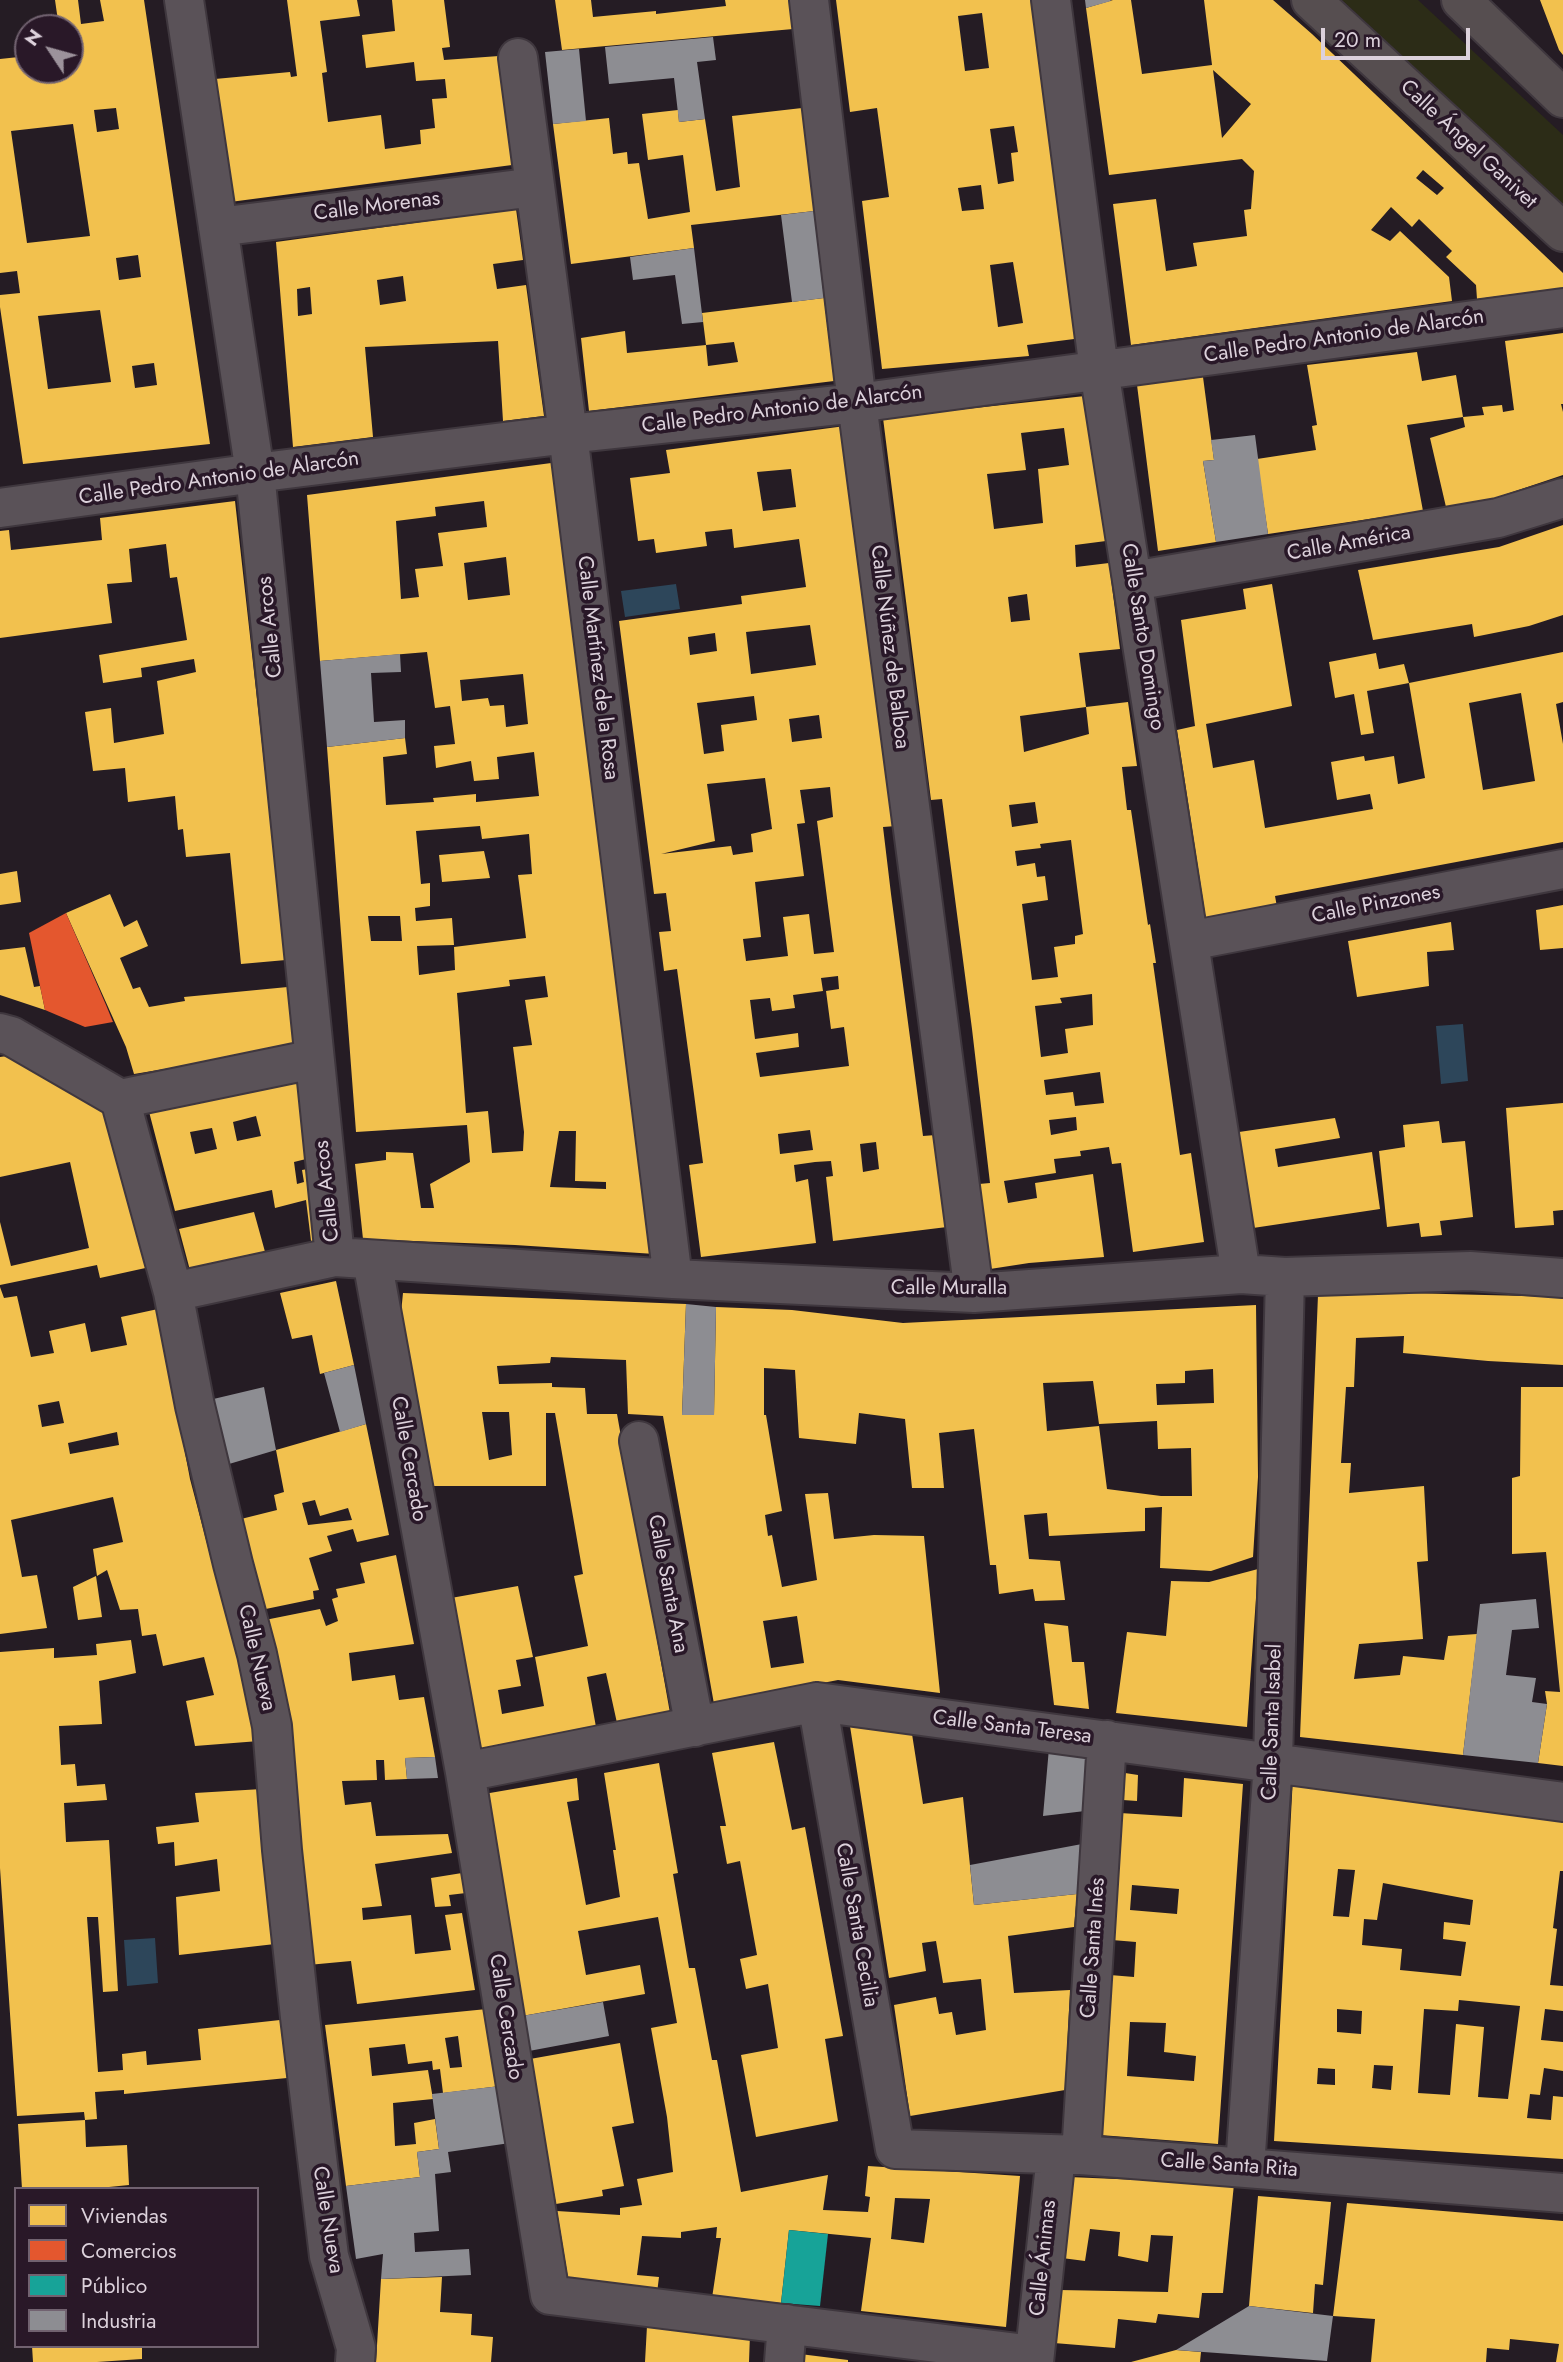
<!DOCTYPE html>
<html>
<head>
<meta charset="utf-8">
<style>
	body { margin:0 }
	#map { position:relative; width:1563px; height:2362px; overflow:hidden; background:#251c24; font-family:Jost,sans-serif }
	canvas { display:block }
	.legend { position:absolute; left:14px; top:2187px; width:245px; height:161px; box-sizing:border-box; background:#291828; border:2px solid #716270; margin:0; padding:9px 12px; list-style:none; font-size:21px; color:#dcd1db }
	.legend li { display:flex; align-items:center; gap:14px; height:35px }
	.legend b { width:35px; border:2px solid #716270 }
	.north { position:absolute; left:14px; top:14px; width:70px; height:70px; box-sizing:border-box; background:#291828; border:2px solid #716270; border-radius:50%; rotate:306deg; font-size:19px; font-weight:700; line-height:28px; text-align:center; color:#dcd1db }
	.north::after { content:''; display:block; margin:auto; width:24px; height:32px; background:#9c929b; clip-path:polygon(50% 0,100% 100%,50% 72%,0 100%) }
	.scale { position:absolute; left:1321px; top:28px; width:149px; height:32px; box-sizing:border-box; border:4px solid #dcd1db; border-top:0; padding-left:9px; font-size:21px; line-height:24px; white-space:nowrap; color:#dcd1db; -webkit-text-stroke:5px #291828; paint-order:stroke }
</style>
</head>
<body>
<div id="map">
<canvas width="1563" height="2362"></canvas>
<ul class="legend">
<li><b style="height:19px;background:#f2c14e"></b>Viviendas</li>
<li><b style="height:19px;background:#e4572e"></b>Comercios</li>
<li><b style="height:19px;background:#17a398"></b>Público</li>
<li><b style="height:19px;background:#8d8d92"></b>Industria</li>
</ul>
<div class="north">N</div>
<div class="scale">20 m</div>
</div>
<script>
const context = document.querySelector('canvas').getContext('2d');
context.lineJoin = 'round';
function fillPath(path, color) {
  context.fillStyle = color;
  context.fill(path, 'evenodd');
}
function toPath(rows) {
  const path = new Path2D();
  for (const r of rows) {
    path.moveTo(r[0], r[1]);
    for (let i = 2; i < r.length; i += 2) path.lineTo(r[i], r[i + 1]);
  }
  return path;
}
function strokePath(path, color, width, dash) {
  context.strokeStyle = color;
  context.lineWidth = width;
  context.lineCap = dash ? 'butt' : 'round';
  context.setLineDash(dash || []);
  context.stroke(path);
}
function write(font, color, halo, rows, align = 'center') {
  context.font = font + ' Jost,sans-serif';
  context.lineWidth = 7;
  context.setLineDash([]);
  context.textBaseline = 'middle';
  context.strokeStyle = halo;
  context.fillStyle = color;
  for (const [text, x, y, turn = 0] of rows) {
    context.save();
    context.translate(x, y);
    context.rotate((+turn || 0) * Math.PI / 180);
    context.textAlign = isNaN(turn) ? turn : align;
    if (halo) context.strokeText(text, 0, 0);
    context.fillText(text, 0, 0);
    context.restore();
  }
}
const green = toPath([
	[1342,0,1418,0,1563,135,1563,206]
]);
const water = toPath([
	[676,584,680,609,625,617,621,591],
	[1463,1024,1468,1081,1441,1084,1436,1026],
	[155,1938,158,1983,127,1986,124,1940]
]);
const homes = toPath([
	[55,0,78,0,81,24,104,21,100,0,144,0,210,444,23,464,0,307,0,295,20,293,17,271,0,273,0,59,28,56,28,70,70,70,70,28,59,28],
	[116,108,119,129,97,132,94,110],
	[73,124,90,236,27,243,11,131],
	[138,255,141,277,119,280,116,258],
	[100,310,111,382,48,389,38,316],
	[154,363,157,385,135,388,132,366],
	[287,0,357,0,360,16,320,21,327,72,322,73,328,122,381,115,385,149,421,144,420,130,435,128,432,99,447,98,445,79,416,81,414,62,366,68,362,35,395,31,392,0,444,0,450,47,442,48,444,60,499,56,512,165,230,202,215,79,290,72,291,77,297,76],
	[555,0,591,0,593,17,656,11,656,14,726,6,725,0,790,0,793,29,562,50],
	[836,0,1035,0,1082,338,1027,345,1029,356,882,369,862,201,889,197,877,108,850,112],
	[982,13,989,68,965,71,958,16],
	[1014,126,1018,152,1011,153,1014,181,998,184,990,129],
	[981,185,984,209,962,211,958,188],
	[1013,262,1023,323,998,327,990,265],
	[1113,0,1131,0,1142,74,1212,65,1204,0,1273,0,1312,34,1563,273,1563,288,1477,299,1476,285,1446,257,1452,251,1419,219,1412,227,1391,207,1371,230,1390,241,1400,231,1449,277,1452,301,1131,345,1113,204,1156,199,1166,271,1197,266,1193,243,1247,236,1244,210,1251,209,1254,171,1242,159,1109,175,1086,8],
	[1213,70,1251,104,1222,138],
	[1423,170,1444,188,1437,195,1416,178],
	[1540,0,1563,0,1563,55,1559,50],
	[802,108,814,211,691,225,694,248,571,264,553,124,609,118,613,154,627,152,628,164,639,163,648,219,690,212,683,155,648,160,642,114,678,110,679,122,705,119,716,191,740,187,732,116],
	[516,209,523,260,493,264,497,289,526,285,544,416,503,421,498,341,365,347,373,437,293,447,276,242],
	[403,276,406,301,380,305,377,280],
	[310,287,312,314,298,316,297,289],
	[824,298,834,381,589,411,581,338,625,331,627,353,706,345,708,366,738,362,734,342,706,345,702,313],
	[1563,333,1563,404,1561,404,1563,412,1563,475,1483,502,1446,507,1430,438,1465,427,1463,417,1484,415,1482,407,1502,405,1503,412,1514,410,1505,341],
	[1417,352,1422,381,1456,375,1463,417,1407,425,1423,511,1268,534,1257,459,1316,450,1312,426,1317,425,1307,365],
	[1203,377,1214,460,1203,461,1216,542,1158,551,1137,385],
	[1085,396,1106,541,1075,545,1076,567,1109,563,1120,649,1079,653,1086,707,1128,702,1137,766,1122,767,1127,810,1131,810,1148,925,1150,924,1156,963,1153,963,1180,1155,1191,1153,1204,1242,1133,1252,1121,1163,1112,1164,1109,1147,1080,1151,1081,1156,1054,1159,1056,1173,1004,1181,1008,1203,1037,1198,1035,1183,1093,1174,1104,1257,1029,1263,990,1269,979,1184,990,1183,972,1029,942,799,931,800,883,418],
	[1064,428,1069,465,1038,469,1043,523,994,529,987,474,1026,470,1021,433],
	[1027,594,1030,620,1011,622,1008,597],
	[1086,707,1089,734,1024,752,1020,716],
	[1035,802,1038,823,1012,827,1009,805],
	[1071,840,1083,934,1075,936,1075,944,1054,947,1058,977,1032,980,1022,904,1048,900,1045,876,1037,877,1035,863,1017,866,1015,851,1041,848,1040,844],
	[1092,994,1093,1025,1065,1029,1068,1053,1041,1057,1035,1006,1062,1003,1060,998],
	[1100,1072,1104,1103,1075,1106,1073,1092,1046,1095,1044,1080],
	[1076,1117,1077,1130,1051,1135,1049,1120],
	[845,426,896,826,883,827,891,894,923,1136,936,1135,947,1227,833,1241,826,1177,833,1176,831,1161,815,1162,794,1165,796,1182,808,1179,816,1243,701,1257,689,1165,703,1163,694,1094,677,969,664,971,659,932,671,931,666,893,654,894,619,621,742,604,741,596,806,587,799,539,734,548,732,529,705,532,707,546,656,553,654,539,638,541,630,478,670,473,666,450],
	[791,469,796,507,763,511,757,472],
	[810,625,816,665,751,674,746,632],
	[715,633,717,651,690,655,688,637],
	[754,696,757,720,721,725,724,751,704,754,697,703],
	[819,715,822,738,792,742,789,719],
	[765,778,772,829,751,834,753,852,733,855,731,846,661,854,715,841,707,784],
	[830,787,833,817,817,821,834,952,814,954,809,914,783,917,788,956,746,961,743,939,761,937,755,882,804,876,797,824,805,823,800,790],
	[838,976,839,989,826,991,831,1029,844,1027,849,1066,760,1077,756,1053,799,1047,798,1033,755,1039,750,1000,770,998,772,1011,795,1008,793,995,823,991,821,978],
	[810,1130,813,1150,780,1154,778,1134],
	[876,1142,879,1169,863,1172,860,1144],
	[559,462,655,1254,515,1245,363,1239,355,1164,386,1160,386,1152,413,1153,421,1208,434,1208,430,1184,470,1162,467,1125,356,1132,327,747,405,738,407,754,383,757,386,805,434,802,433,798,476,794,476,802,539,796,534,752,497,757,499,779,474,781,471,761,436,768,434,746,455,744,450,706,435,708,427,652,320,661,307,495],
	[484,501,487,527,438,533,443,566,415,569,419,597,401,599,396,521,436,516,435,507],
	[506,557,510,595,468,600,464,563],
	[523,674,528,724,506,727,504,705,490,706,488,698,462,701,460,680],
	[480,826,482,839,529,834,532,874,518,875,526,938,454,947,455,970,419,975,417,946,454,945,452,918,416,921,415,908,430,906,430,883,421,884,416,831],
	[368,916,400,916,402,941,371,941],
	[545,976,548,997,525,1000,532,1045,513,1047,524,1132,523,1151,492,1153,488,1111,466,1113,457,993,510,986,509,980],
	[559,1131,576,1131,575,1181,606,1182,606,1189,550,1187],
	[235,501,286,960,241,964,230,853,186,857,183,829,178,830,175,796,128,802,125,768,93,771,85,712,111,708,114,743,164,734,157,681,196,672,194,659,141,668,142,677,103,683,99,655,187,640,177,577,170,578,166,544,129,549,132,582,107,584,112,623,0,638,0,531,9,530,11,550,102,540,100,518],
	[1563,525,1563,615,1529,626,1474,637,1472,624,1373,640,1358,570,1499,547],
	[1272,584,1292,706,1206,724,1213,768,1254,760,1265,828,1373,809,1370,794,1337,800,1331,762,1364,756,1365,761,1394,756,1398,784,1425,778,1409,683,1563,652,1563,702,1556,704,1563,744,1563,842,1275,896,1277,907,1206,920,1177,730,1195,726,1181,620,1246,609,1243,589],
	[1521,693,1535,781,1483,790,1469,703],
	[1376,653,1379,669,1404,664,1409,683,1367,691,1374,733,1361,735,1354,694,1335,698,1329,662],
	[484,851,490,878,442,882,439,855],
	[17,871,21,902,0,905,0,874],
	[110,894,124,927,137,920,148,946,120,958,133,989,140,987,149,1007,185,1001,184,997,298,986,305,1046,134,1074,126,1047,66,913],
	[1563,905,1563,948,1540,950,1536,910],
	[1451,922,1454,950,1427,952,1429,986,1357,997,1348,941],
	[25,947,34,987,40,986,45,1010,0,995,0,950],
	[7,1056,106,1112,150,1267,100,1278,97,1265,0,1285,0,1222,11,1266,89,1248,70,1162,0,1177,0,1057],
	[314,1071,322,1155,294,1162,297,1184,304,1182,302,1170,323,1166,331,1246,312,1249,306,1200,275,1208,272,1190,175,1211,147,1104],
	[256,1116,261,1136,237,1141,233,1122],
	[212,1128,217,1149,195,1154,190,1132],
	[1563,1103,1563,1210,1553,1211,1554,1225,1515,1228,1506,1108],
	[1335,1118,1340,1138,1275,1149,1278,1167,1372,1152,1380,1209,1253,1228,1239,1132],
	[1439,1121,1442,1143,1465,1141,1473,1217,1440,1221,1442,1235,1421,1237,1419,1223,1387,1227,1379,1151,1405,1147,1403,1125],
	[254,1212,267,1259,191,1274,179,1229],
	[336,1281,354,1365,320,1374,312,1335,292,1339,280,1293],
	[0,1287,4,1298,17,1296,31,1357,54,1353,49,1331,85,1323,91,1352,127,1345,121,1317,158,1309,190,1479,259,1741,195,1746,186,1701,214,1695,204,1657,163,1666,156,1634,142,1636,138,1609,120,1610,107,1570,97,1576,93,1549,123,1542,113,1497,11,1520,22,1577,37,1575,47,1628,0,1634],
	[59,1401,64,1423,42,1427,38,1405],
	[117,1432,119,1445,70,1454,68,1443],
	[403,1293,686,1304,682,1415,714,1415,716,1307,792,1310,903,1323,1256,1305,1258,1477,1253,1557,1211,1571,1160,1568,1162,1507,1145,1508,1145,1531,1049,1536,1047,1513,1024,1515,1029,1559,1060,1561,1065,1600,1035,1601,1033,1589,999,1594,996,1565,990,1565,974,1429,939,1433,944,1488,912,1488,905,1419,859,1413,856,1444,799,1438,795,1370,764,1368,764,1415,766,1415,782,1511,765,1515,768,1536,772,1535,782,1587,817,1580,805,1494,828,1493,834,1539,874,1535,924,1536,940,1693,838,1680,714,1704,663,1416,628,1414,626,1360,551,1357,550,1363,497,1366,499,1384,552,1383,552,1387,585,1388,587,1414,617,1414,670,1713,617,1723,606,1673,587,1677,596,1727,477,1749,451,1598,518,1586,533,1657,516,1660,521,1686,498,1690,502,1714,544,1706,535,1657,588,1646,574,1576,583,1574,555,1413,546,1413,546,1486,430,1486,400,1323],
	[1213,1369,1214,1403,1157,1405,1156,1384,1185,1383,1185,1371],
	[1093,1381,1099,1424,1157,1421,1158,1449,1191,1448,1192,1496,1161,1496,1107,1489,1099,1426,1047,1431,1043,1383],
	[482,1412,509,1412,512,1455,489,1460],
	[797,1616,804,1663,771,1668,763,1621],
	[1407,1293,1563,1297,1563,1365,1488,1361,1403,1353,1404,1336,1356,1338,1354,1387,1346,1387,1341,1463,1351,1463,1349,1493,1424,1486,1428,1561,1417,1562,1423,1639,1359,1644,1354,1679,1400,1675,1403,1656,1444,1660,1448,1636,1477,1634,1463,1755,1300,1737,1318,1295],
	[1521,1387,1563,1387,1563,1766,1538,1763,1547,1704,1545,1691,1560,1692,1546,1552,1512,1554,1512,1478,1520,1476],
	[366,1424,389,1535,357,1542,353,1529,327,1536,332,1551,309,1558,319,1590,313,1591,314,1599,256,1611,229,1522,277,1510,274,1495,284,1492,276,1450],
	[315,1500,320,1516,348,1508,352,1520,308,1525,302,1503],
	[396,1555,414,1644,349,1653,352,1681,395,1675,399,1700,424,1697,435,1757,405,1758,407,1779,385,1780,384,1760,376,1760,377,1780,342,1781,345,1805,371,1802,376,1836,448,1834,452,1853,375,1864,382,1906,362,1908,363,1920,411,1915,415,1954,451,1950,445,1915,462,1913,475,1990,357,2004,351,1961,308,1965,260,1621,320,1609,326,1626,338,1621,332,1599,338,1597,336,1589,365,1583,360,1563],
	[1258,1569,1247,1727,1116,1713,1127,1632,1166,1636,1171,1581,1209,1582],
	[96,1576,102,1617,78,1620,73,1587],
	[1044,1623,1068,1626,1072,1662,1084,1662,1089,1709,1054,1705],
	[131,1640,136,1673,99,1681,102,1724,59,1726,61,1765,75,1764,77,1786,105,1784,107,1800,64,1803,66,1842,109,1840,118,1991,103,1992,98,1917,87,1917,98,2072,123,2070,122,2054,146,2051,147,2065,201,2060,198,2029,280,2020,287,2078,124,2094,124,2090,95,2092,97,2119,85,2120,84,2112,17,2116,0,1868,0,1652,54,1648,54,1658,97,1655,96,1644],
	[850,1726,912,1734,923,1804,963,1797,974,1905,1077,1894,1074,1927,1008,1936,1014,1993,1070,1990,1065,2090,910,2116,894,2005,936,1997,939,2014,952,2012,956,2035,986,2030,981,1979,943,1983,936,1941,922,1943,926,1971,889,1978],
	[774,1742,792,1830,805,1827,843,2036,825,2039,838,2121,756,2137,741,2055,778,2048,768,1984,746,1989,740,1959,757,1955,740,1861,727,1864,720,1826,726,1826,712,1753],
	[659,1763,678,1873,673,1874,689,1968,695,1968,712,2060,717,2060,741,2192,828,2175,823,2210,868,2212,870,2197,865,2196,868,2166,1020,2176,1006,2327,861,2311,871,2238,789,2230,781,2303,712,2298,721,2238,716,2238,717,2227,681,2232,681,2238,642,2236,637,2275,659,2277,657,2293,569,2284,557,2211,620,2215,620,2208,642,2205,637,2179,673,2172,667,2117,651,2028,677,2023,658,1917,578,1931,586,1975,640,1965,645,1994,522,2016,484,1794,577,1778,579,1800,567,1802,586,1905,620,1897,613,1850,616,1850,604,1773],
	[895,2198,930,2199,924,2243,891,2239],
	[1125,1773,1138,1775,1137,1801,1123,1800],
	[1293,1776,1563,1812,1563,1871,1560,1871,1553,1928,1557,1929,1550,1985,1563,1986,1563,2011,1545,2009,1541,2040,1563,2042,1563,2071,1544,2068,1540,2095,1530,2094,1527,2118,1551,2120,1553,2096,1563,2097,1563,2159,1274,2141],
	[1338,1869,1355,1870,1349,1917,1333,1916],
	[1383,1883,1473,1900,1470,1925,1444,1922,1443,1939,1466,1942,1461,1976,1400,1970,1402,1949,1362,1945,1364,1919,1377,1920],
	[1459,2000,1520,2006,1508,2099,1478,2097,1484,2027,1456,2024,1450,2095,1418,2093,1424,2009,1458,2011],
	[1337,2009,1362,2011,1361,2034,1337,2032],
	[1374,2065,1393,2066,1391,2090,1372,2088],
	[1318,2068,1335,2069,1335,2085,1317,2084],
	[1184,1778,1243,1784,1218,2144,1100,2135,1110,1975,1134,1977,1136,1942,1112,1940,1120,1813,1182,1817],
	[1132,1885,1179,1889,1177,1914,1130,1910],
	[1130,2022,1166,2023,1164,2052,1196,2056,1194,2081,1127,2076],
	[262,1789,275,1944,179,1955,176,1897,220,1891,217,1859,175,1866,174,1842,158,1844,156,1827,199,1822,195,1793],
	[462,1873,466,1893,449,1895,451,1906,435,1907,431,1878],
	[487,2009,500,2086,443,2093,440,2069,433,2070,432,2061,408,2064,405,2044,369,2048,372,2076,428,2070,433,2099,393,2103,395,2146,416,2144,414,2123,435,2119,439,2149,417,2152,420,2177,346,2186,325,2025],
	[458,2036,462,2067,450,2068,445,2038],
	[620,2043,634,2123,612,2127,624,2186,602,2190,603,2196,556,2204,530,2059],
	[85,2120,86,2147,127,2145,129,2185,89,2189,22,2189,18,2124],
	[1069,2177,1234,2184,1223,2293,1202,2293,1199,2318,1158,2314,1156,2323,1118,2319,1115,2348,1054,2343,1059,2290,1168,2292,1173,2236,1151,2235,1148,2262,1118,2256,1120,2232,1090,2229,1085,2261,1062,2258],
	[1258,2196,1331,2202,1323,2285,1315,2284,1313,2313,1249,2306],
	[1347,2203,1563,2221,1563,2362,1556,2362,1559,2344,1510,2339,1509,2350,1487,2348,1486,2362,1371,2362,1375,2319,1333,2316],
	[442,2277,440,2312,472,2314,471,2335,493,2337,491,2362,376,2362,381,2279],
	[647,2326,750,2334,749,2362,645,2362],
	[32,2346,142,2346,142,2359,97,2362,33,2362],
	[1176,2350,1201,2352,1200,2362,1131,2362],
	[800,2354,848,2360,848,2362,799,2362]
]);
const shops = toPath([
	[66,913,106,1005,113,1022,85,1027,45,1010,29,933]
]);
const public = toPath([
	[789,2230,828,2234,820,2306,781,2303]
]);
const industry = toPath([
	[1085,0,1110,0,1111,1,1086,8],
	[713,37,716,60,697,62,705,119,679,122,674,78,609,84,605,47],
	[579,49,586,121,553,124,545,52],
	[814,211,824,298,792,302,781,215],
	[694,248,703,322,682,324,675,275,633,280,630,257],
	[1255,435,1268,534,1216,542,1203,461,1214,460,1211,440],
	[400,654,401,672,371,673,374,722,405,720,405,738,327,747,320,661],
	[686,1304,716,1307,714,1415,682,1415],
	[354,1365,366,1424,340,1432,324,1373],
	[264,1387,276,1450,219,1467,205,1401],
	[1536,1599,1539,1628,1512,1630,1506,1675,1536,1678,1532,1702,1547,1704,1538,1763,1463,1755,1480,1604],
	[1049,1748,1091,1752,1085,1811,1043,1816],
	[435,1757,438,1778,407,1779,405,1758],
	[1082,1844,1077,1894,974,1905,970,1865],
	[603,2002,609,2036,529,2051,522,2016],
	[500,2086,510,2143,448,2152,451,2172,435,2174,439,2231,414,2233,415,2252,469,2249,471,2275,381,2279,383,2254,356,2259,346,2186,420,2177,417,2152,439,2149,432,2094],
	[1249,2306,1333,2316,1327,2361,1176,2350]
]);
const street = toPath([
	[184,0,255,473,335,1257],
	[809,0,857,403,974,1293],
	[1051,0,1099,370,1241,1274],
	[518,58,568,434,673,1279],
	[218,227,535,187],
	[0,508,255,473,568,434,857,403,1563,308],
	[1133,581,1498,518,1563,498],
	[1189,941,1563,869],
	[0,1033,11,1036,120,1099,173,1292,195,1406,233,1564,257,1654,272,1726,282,1850,300,2017,329,2256,356,2348,355,2362],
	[120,1099,314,1059],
	[372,1260,465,1772,550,2295,1034,2355],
	[173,1292,335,1257,673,1279,974,1293,1241,1274,1285,1277,1470,1271,1563,1278],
	[639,1441,695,1727],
	[817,1702,895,2149,1081,2155,1563,2193],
	[465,1772,817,1702,1563,1802],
	[1081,2155,1107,1740],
	[1245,2167,1273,1762,1285,1277],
	[784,2362,787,2324],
	[1034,2362,1056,2155]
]);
const secondary = toPath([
	[1311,0,1563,232],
	[1461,0,1563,98]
]);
const streetNames = [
	["Calle Ángel Ganivet",1468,145,43],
	["Calle Morenas",377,207,-7],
	["Calle Pedro Antonio de Alarcón",1344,337,-8],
	["Calle Pedro Antonio de Alarcón",782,410,-7],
	["Calle Pedro Antonio de Alarcón",219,479,-8],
	["Calle América",1349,544,-10],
	["Calle Arcos",271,627,-96],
	["Calle Santo Domingo",1142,637,81],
	["Calle Núñez de Balboa",889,647,83],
	["Calle Martínez de la Rosa",597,668,83],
	["Calle Pinzones",1376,905,-11],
	["Calle Arcos",328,1191,-96],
	["Calle Muralla",949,1289],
	["Calle Cercado",408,1459,80],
	["Calle Santa Ana",667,1584,79],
	["Calle Nueva",256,1658,77],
	["Calle Santa Isabel",1273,1722,-88],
	["Calle Santa Teresa",1012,1728,7],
	["Calle Santa Cecilia",856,1925,80],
	["Calle Santa Inés",1094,1948,-86],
	["Calle Cercado",505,2017,81],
	["Calle Santa Rita",1229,2166,4],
	["Calle Nueva",327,2220,81],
	["Calle Ánimas",1044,2258,-84]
];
fillPath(green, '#2c2c17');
fillPath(water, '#2d465a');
fillPath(homes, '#f2c14e');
fillPath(shops, '#e4572e');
fillPath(public, '#17a398');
fillPath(industry, '#8d8d92');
strokePath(street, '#3f373e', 42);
strokePath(secondary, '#3f373e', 42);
strokePath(street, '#5a5258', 38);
strokePath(secondary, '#564e50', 38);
write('21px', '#dcd1db', '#291828', streetNames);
</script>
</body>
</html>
